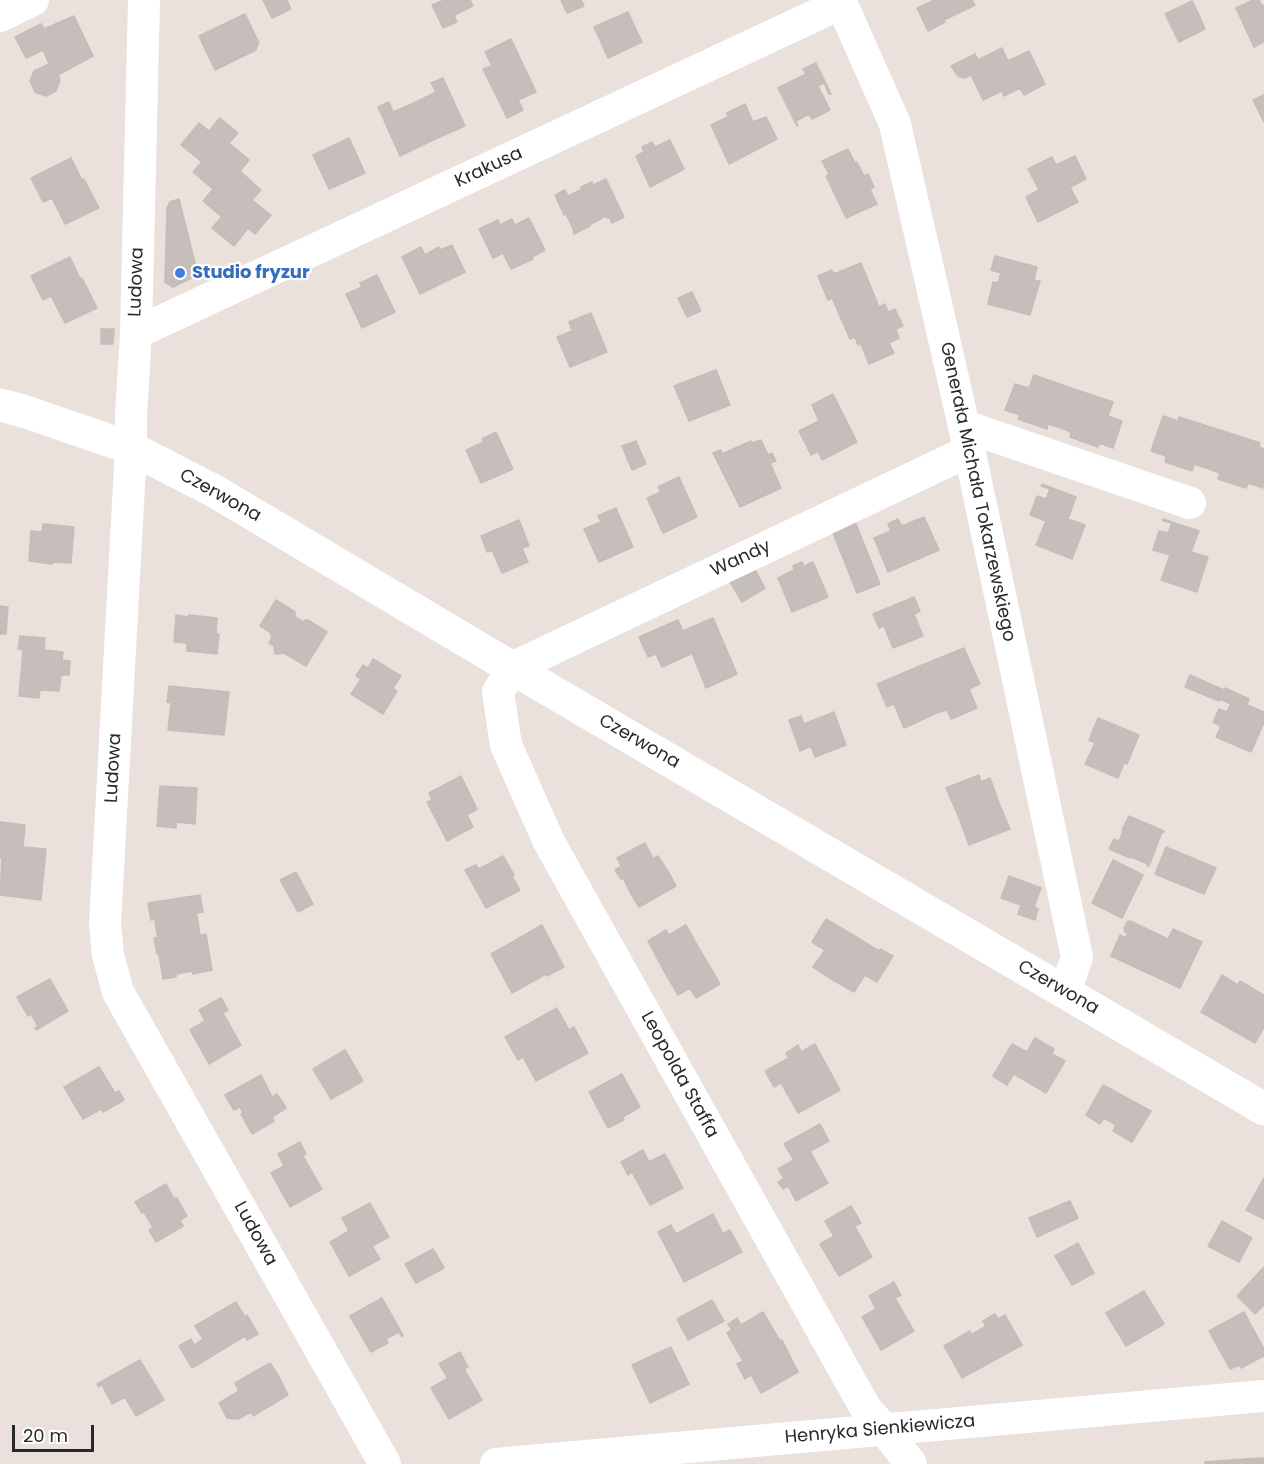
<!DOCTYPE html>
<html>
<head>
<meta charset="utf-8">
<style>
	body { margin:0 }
	#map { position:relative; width:1264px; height:1464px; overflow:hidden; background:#eae1dc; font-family:Poppins,sans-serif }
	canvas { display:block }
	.scale { position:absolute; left:12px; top:1425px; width:82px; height:27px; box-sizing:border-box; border:3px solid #292929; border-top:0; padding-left:8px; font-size:18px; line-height:21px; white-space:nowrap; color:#292929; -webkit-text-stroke:4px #fff; paint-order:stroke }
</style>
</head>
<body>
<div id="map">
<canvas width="1264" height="1464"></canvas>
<div class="scale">20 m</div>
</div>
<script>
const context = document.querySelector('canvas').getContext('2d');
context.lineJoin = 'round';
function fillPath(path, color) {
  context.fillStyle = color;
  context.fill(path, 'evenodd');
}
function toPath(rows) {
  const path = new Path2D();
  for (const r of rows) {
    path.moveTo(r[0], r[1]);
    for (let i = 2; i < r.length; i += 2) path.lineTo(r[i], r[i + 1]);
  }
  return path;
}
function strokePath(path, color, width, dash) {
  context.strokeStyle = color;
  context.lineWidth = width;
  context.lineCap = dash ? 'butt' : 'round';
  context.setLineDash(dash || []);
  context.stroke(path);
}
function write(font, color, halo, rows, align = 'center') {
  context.font = font + ' Poppins,sans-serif';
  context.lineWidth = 4.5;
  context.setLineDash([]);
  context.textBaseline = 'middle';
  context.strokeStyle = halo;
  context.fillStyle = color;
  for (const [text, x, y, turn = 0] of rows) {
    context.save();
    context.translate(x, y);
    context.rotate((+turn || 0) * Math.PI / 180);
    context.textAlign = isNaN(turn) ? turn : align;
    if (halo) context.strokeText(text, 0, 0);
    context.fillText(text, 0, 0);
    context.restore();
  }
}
const building = toPath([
	[263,0,287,0,291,9,272,18,263,0],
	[444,0,470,0,473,6,454,15,457,22,443,28,432,5,444,0],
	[561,0,581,0,584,6,567,13,561,0],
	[932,0,972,0,975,5,944,20,945,22,928,31,917,8,933,1,932,0],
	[1253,0,1259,0,1262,6,1264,5,1264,42,1254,47,1236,8,1253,0],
	[1192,1,1199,15,1172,28,1165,14,1192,1],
	[628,12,642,42,608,58,594,27,628,12],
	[245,14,259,43,258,44,256,50,215,70,199,36,245,14],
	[1199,15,1205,29,1179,42,1172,28,1199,15],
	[74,16,93,56,58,75,60,80,56,91,46,96,35,92,30,81,34,71,49,64,43,50,26,58,15,37,41,24,44,29,74,16],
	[511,39,536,92,518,100,523,110,507,118,483,69,492,66,485,52,511,39],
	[1002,48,1008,61,1029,51,1045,84,1024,95,1020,88,1004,96,1002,91,983,100,971,75,964,78,958,76,951,66,975,54,978,60,1002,48],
	[816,63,831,94,829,94,824,83,818,86,830,110,812,119,809,114,796,121,798,126,797,126,778,88,806,74,803,69,816,63],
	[443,78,465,126,433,140,416,102,436,92,431,83,443,78],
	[1264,95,1264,122,1253,100,1264,95],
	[389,102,393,112,416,102,433,140,400,156,378,107,389,102],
	[745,104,753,122,766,117,777,139,729,164,711,125,728,117,727,113,745,104],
	[220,118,238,133,229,143,223,138,202,162,181,145,199,123,209,131,220,118],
	[223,138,242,154,213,189,193,172,223,138],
	[349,138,365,173,329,189,313,155,349,138],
	[670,140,684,169,650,187,636,156,644,152,642,147,652,142,655,147,670,140],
	[848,149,855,163,857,162,864,176,868,174,874,187,870,189,877,204,846,218,826,176,829,174,822,161,848,149],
	[242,154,249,160,240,171,252,182,222,217,203,201,242,154],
	[1075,156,1086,179,1070,187,1078,202,1038,222,1026,197,1039,190,1028,169,1052,157,1056,165,1075,156],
	[71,158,82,180,84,179,99,208,65,224,52,198,43,202,31,178,71,158],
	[606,179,624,217,612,223,609,217,607,218,606,216,589,225,590,226,574,234,573,232,574,231,566,214,564,215,555,195,565,190,568,196,582,189,581,187,592,182,593,185,606,179],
	[252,182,261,190,252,200,271,215,255,234,248,228,234,246,212,228,252,182],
	[179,199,198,275,173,287,165,282,167,208,170,202,179,199],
	[529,218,545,250,532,257,533,259,511,269,503,253,493,258,479,229,498,220,500,225,512,219,515,225,529,218],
	[452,245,465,272,420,294,402,257,421,247,425,255,439,247,440,250,452,245],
	[995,256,1037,267,1034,280,1040,281,1030,315,988,304,993,282,998,283,1001,273,991,270,995,256],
	[70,257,80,279,82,278,97,308,65,323,51,296,43,300,31,276,70,257],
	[861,263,879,307,885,304,888,312,895,309,903,326,896,329,899,338,889,343,894,353,869,364,861,344,858,345,855,337,850,339,832,298,828,300,818,276,832,270,834,274,861,263],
	[377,275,395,312,362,328,346,294,362,287,360,283,377,275],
	[692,292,701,311,687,317,678,298,692,292],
	[591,313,607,352,570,367,557,337,572,331,569,322,591,313],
	[101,329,114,329,113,344,101,344,101,329],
	[716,370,730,405,689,421,674,386,716,370],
	[1034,375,1074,389,1061,428,1048,424,1047,429,1018,419,1020,415,1005,410,1015,384,1029,388,1034,375],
	[1074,389,1113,402,1108,416,1122,421,1113,448,1099,443,1098,447,1070,437,1071,432,1061,428,1074,389],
	[833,394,857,442,822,460,818,451,811,455,799,431,819,421,812,405,833,394],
	[1163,416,1178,421,1179,417,1220,430,1209,469,1194,464,1192,471,1165,462,1166,456,1151,451,1163,416],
	[1220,430,1260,443,1259,447,1264,449,1263,488,1248,483,1246,488,1218,479,1220,473,1209,469,1220,430],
	[496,432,513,469,481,483,466,450,484,442,482,439,496,432],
	[761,440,768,455,772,453,776,461,770,463,781,488,740,507,713,453,721,450,722,454,751,441,752,443,761,440],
	[636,441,646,464,632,470,622,446,636,441],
	[679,477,697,517,663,533,647,498,661,492,658,487,679,477],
	[1042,484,1076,497,1068,519,1085,525,1072,559,1036,545,1046,521,1030,515,1037,496,1046,499,1050,489,1041,486,1042,484],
	[616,508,633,547,599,562,584,529,601,522,598,516,616,508],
	[924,517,939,550,888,572,874,538,891,531,888,524,898,519,902,526,924,517],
	[854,519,880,584,857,593,831,528,854,519],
	[1163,519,1199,531,1191,552,1208,557,1197,592,1161,580,1170,555,1153,550,1159,531,1168,533,1172,523,1163,521,1163,519],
	[519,520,529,546,522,548,528,562,502,573,492,550,487,552,481,536,519,520],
	[43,524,74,527,71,563,52,562,52,564,29,561,31,531,42,532,43,524],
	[802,562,804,566,813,562,828,597,792,612,778,578,794,570,793,566,802,562],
	[753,566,765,588,742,602,729,580,753,566],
	[914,597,920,611,914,614,923,636,893,648,884,626,879,628,873,614,914,597],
	[276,600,295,612,295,617,303,622,305,620,308,620,327,632,306,666,284,653,275,654,274,646,269,643,272,638,270,632,260,626,276,600],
	[0,606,8,607,6,634,0,634,0,606],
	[176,615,189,617,189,615,217,618,216,634,219,634,217,654,187,651,187,643,174,642,176,615],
	[713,618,737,674,706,688,683,631,713,618],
	[678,620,693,653,662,667,656,654,648,657,639,637,678,620],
	[20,636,45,638,44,650,63,652,62,660,70,661,69,675,61,675,59,691,40,690,39,698,19,696,23,650,18,649,20,636],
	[964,648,980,684,969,689,977,708,951,719,947,710,937,713,920,666,964,648],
	[373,659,401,676,393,688,397,691,383,714,351,694,361,679,356,676,363,665,368,668,373,659],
	[920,666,937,713,904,728,894,704,887,707,877,684,920,666],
	[1190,675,1224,690,1225,688,1249,699,1247,705,1233,699,1231,704,1220,699,1219,701,1185,687,1190,675],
	[169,686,229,692,224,735,168,730,171,703,167,702,169,686],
	[1233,699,1264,712,1264,722,1251,752,1216,737,1221,726,1213,722,1219,709,1227,712,1233,699],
	[834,712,846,745,815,757,811,746,800,751,789,720,801,716,804,724,834,712],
	[1098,718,1139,735,1127,764,1124,763,1118,778,1085,764,1095,743,1089,740,1098,718],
	[979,775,981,782,990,778,999,803,959,818,946,788,979,775],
	[461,776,477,809,467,815,473,827,447,841,427,802,432,800,429,793,461,776],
	[160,786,197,788,195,824,176,822,176,828,157,826,160,786],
	[999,803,1010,829,969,845,959,818,999,803],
	[1129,816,1164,831,1163,833,1162,832,1149,866,1147,866,1148,864,1131,857,1130,858,1109,849,1114,839,1119,842,1123,831,1122,830,1129,816],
	[0,822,25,825,23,847,46,849,41,900,0,895,2,858,0,858,0,822],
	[645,843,653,859,658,856,669,873,631,894,623,878,621,879,615,870,621,866,617,858,645,843],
	[1166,847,1216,868,1204,894,1155,874,1166,847],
	[503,856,514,875,512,876,520,890,486,908,465,870,476,865,479,869,503,856],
	[1113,860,1143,875,1122,918,1092,903,1113,860],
	[296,872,313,904,298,912,280,880,296,872],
	[669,873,676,886,639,907,631,894,669,873],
	[1009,876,1041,888,1034,907,1038,909,1035,920,1018,914,1021,905,1001,898,1009,876],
	[200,895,203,912,196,913,198,922,156,928,155,919,151,920,148,903,200,895],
	[826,919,858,938,833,980,813,967,825,950,812,942,826,919],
	[1130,921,1168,939,1173,929,1202,942,1180,988,1111,956,1120,935,1126,938,1128,933,1125,932,1124,928,1127,922,1130,921],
	[198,922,200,935,206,934,208,946,157,954,154,938,158,937,156,928,198,922],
	[542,925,564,967,547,976,546,974,530,983,509,944,542,925],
	[686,925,700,950,664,971,648,941,666,930,669,935,686,925],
	[858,938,879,951,880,949,893,956,877,982,865,975,854,992,833,980,858,938],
	[509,944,530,983,512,993,491,954,509,944],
	[208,946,212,970,193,974,192,971,176,974,176,977,163,979,159,955,208,946],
	[700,950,720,984,696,998,690,988,678,995,664,971,700,950],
	[1222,975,1238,985,1240,981,1264,995,1264,1015,1262,1018,1264,1019,1264,1027,1255,1043,1201,1012,1222,975],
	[50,979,68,1011,36,1030,35,1028,38,1026,31,1014,28,1016,17,997,50,979],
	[221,998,228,1010,223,1013,241,1045,209,1064,190,1030,205,1021,199,1010,221,998],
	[557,1008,569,1030,574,1027,588,1053,536,1081,523,1057,518,1060,505,1037,557,1008],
	[1035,1038,1054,1049,1052,1054,1065,1061,1046,1093,1014,1074,1035,1038],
	[815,1044,840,1090,798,1113,781,1083,774,1087,765,1071,789,1058,786,1053,798,1045,801,1052,815,1044],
	[1012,1044,1027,1052,1007,1085,993,1076,1012,1044],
	[345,1050,363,1081,331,1099,313,1069,345,1050],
	[99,1067,115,1093,119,1091,124,1100,103,1112,101,1109,83,1119,64,1087,99,1067],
	[622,1074,640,1107,623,1117,624,1120,608,1128,589,1092,622,1074],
	[261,1075,272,1097,277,1094,286,1108,272,1117,274,1121,252,1134,241,1114,243,1113,240,1107,234,1110,225,1095,261,1075],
	[1103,1085,1151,1111,1132,1142,1113,1131,1116,1125,1104,1118,1100,1124,1086,1115,1103,1085],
	[820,1124,829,1141,794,1160,784,1144,820,1124],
	[300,1142,306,1154,303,1156,322,1189,290,1207,271,1173,284,1166,278,1154,300,1142],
	[643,1150,649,1162,665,1154,683,1188,650,1205,632,1172,628,1175,621,1162,643,1150],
	[810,1151,828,1183,796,1201,788,1186,783,1189,778,1182,784,1178,778,1169,810,1151],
	[1264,1178,1264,1219,1246,1210,1264,1178],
	[166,1184,174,1199,177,1198,187,1216,180,1220,183,1226,156,1242,149,1230,153,1228,144,1212,142,1213,135,1202,166,1184],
	[1070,1201,1078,1218,1037,1237,1029,1218,1070,1201],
	[370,1203,389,1237,372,1246,380,1259,349,1276,330,1242,349,1231,342,1218,370,1203],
	[851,1206,861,1223,834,1236,825,1221,851,1206],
	[713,1214,723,1234,730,1230,742,1252,684,1282,658,1232,671,1225,676,1234,713,1214],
	[1222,1221,1252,1238,1239,1262,1208,1246,1222,1221],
	[854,1225,872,1257,839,1276,820,1244,854,1225],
	[1078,1243,1094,1273,1072,1285,1055,1256,1078,1243],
	[433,1249,444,1268,416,1283,405,1264,433,1249],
	[1264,1267,1264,1305,1255,1314,1237,1296,1264,1267],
	[894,1282,901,1295,895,1298,914,1331,881,1350,862,1317,876,1309,869,1296,894,1282],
	[1144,1291,1164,1324,1126,1346,1106,1313,1144,1291],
	[382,1298,403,1335,402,1337,399,1332,386,1339,388,1343,371,1352,350,1316,382,1298],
	[712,1300,724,1321,688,1340,677,1319,712,1300],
	[236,1302,245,1317,247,1315,258,1334,247,1340,245,1336,192,1368,179,1346,191,1339,194,1345,203,1339,195,1326,236,1302],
	[763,1312,780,1341,782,1340,798,1372,761,1393,751,1375,745,1379,737,1364,743,1361,727,1333,732,1330,728,1324,737,1318,741,1325,763,1312],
	[1244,1312,1264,1349,1264,1356,1241,1368,1239,1365,1230,1369,1209,1331,1244,1312],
	[995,1314,998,1319,1005,1315,1022,1345,962,1378,944,1346,970,1331,971,1335,986,1326,983,1321,995,1314],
	[671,1347,689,1384,650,1403,632,1365,671,1347],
	[460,1352,468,1367,464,1369,482,1400,449,1419,431,1388,448,1378,439,1364,460,1352],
	[140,1360,164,1400,136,1416,125,1397,112,1404,102,1385,99,1387,97,1384,140,1360],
	[270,1363,278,1375,288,1395,253,1416,251,1412,238,1419,227,1418,219,1403,239,1391,235,1383,270,1363],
	[1264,1458,1264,1464,1245,1464,1244,1459,1264,1458],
	[1244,1459,1245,1464,1205,1464,1205,1462,1244,1459]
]);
const minor = toPath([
	[144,0,136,333,131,415,131,448,105,924,108,955,118,992,385,1464],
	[840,0,895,124,968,444,1077,957,1065,992],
	[0,16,33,0],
	[136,333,842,3],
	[964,426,1190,503],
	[496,1464,1264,1396],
	[911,1464,884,1429,866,1409,549,842,506,745,498,692,512,668,969,451]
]);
const secondary = toPath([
	[0,405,23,411,131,448,216,492,512,668,1264,1109]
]);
const markers = [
	[180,273,6,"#3f7fe0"]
];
const streetNames = [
	["Krakusa",489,168,-25],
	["Ludowa",137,282,-88],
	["Generała Michała Tokarzewskiego",977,492,78],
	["Czerwona",220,496,29],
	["Wandy",741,559,-25],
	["Czerwona",639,742,30],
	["Ludowa",114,768,-87],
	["Czerwona",1058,988,30],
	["Leopolda Staffa",679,1075,61],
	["Ludowa",255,1234,61],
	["Henryka Sienkiewicza",880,1430,-5]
];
const shopNames = [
	["Studio fryzur",192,273]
];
fillPath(building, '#c5bebb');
strokePath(building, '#c5bdb6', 1.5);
strokePath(minor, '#fff', 32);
strokePath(secondary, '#fff', 33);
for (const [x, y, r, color] of markers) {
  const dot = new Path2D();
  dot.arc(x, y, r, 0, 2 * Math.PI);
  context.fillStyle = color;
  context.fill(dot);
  strokePath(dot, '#fff', 2);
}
write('18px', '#292929', '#fff', streetNames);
write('bold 18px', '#366cbe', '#fff', shopNames, 'left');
</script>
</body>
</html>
